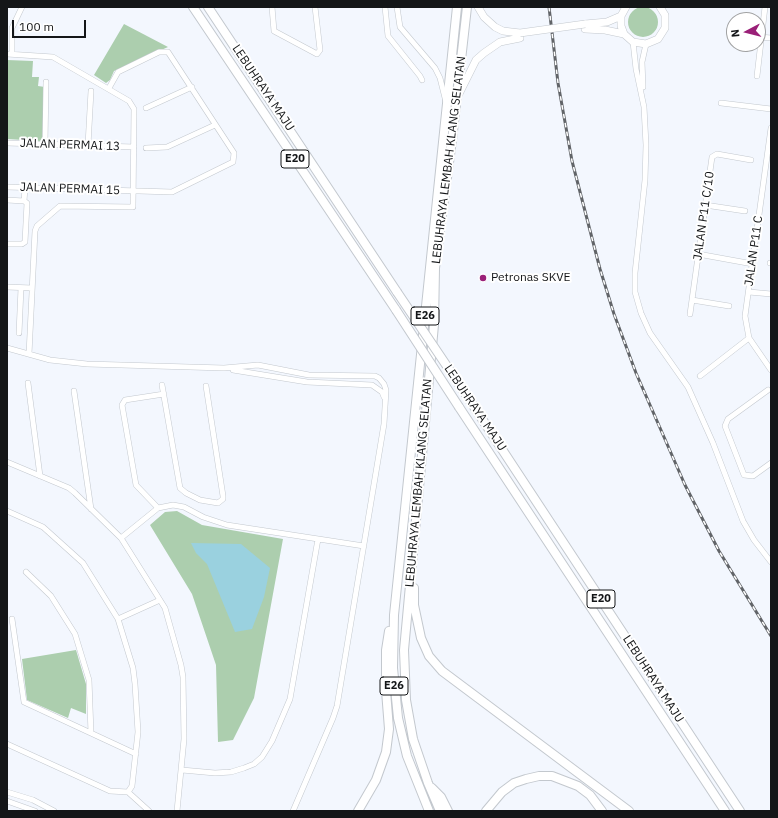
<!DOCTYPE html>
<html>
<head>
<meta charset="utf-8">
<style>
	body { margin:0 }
	#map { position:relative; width:778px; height:818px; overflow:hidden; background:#f3f7fe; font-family:"IBM Plex Sans",sans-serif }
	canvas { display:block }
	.frame { position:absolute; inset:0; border:8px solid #141618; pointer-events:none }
	.north { position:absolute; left:726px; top:12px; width:40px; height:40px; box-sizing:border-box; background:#fff; border:1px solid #a1a2a3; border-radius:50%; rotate:263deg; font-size:11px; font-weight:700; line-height:16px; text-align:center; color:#141618 }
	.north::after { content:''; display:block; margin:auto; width:14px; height:18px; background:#9a2078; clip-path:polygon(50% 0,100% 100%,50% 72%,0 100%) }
	.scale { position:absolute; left:12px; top:20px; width:74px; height:18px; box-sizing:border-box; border:2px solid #141618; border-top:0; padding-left:5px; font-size:12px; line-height:14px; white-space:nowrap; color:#141618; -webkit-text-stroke:3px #fff; paint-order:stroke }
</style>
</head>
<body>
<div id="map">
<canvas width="778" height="818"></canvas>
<div class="frame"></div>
<div class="north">N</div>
<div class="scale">100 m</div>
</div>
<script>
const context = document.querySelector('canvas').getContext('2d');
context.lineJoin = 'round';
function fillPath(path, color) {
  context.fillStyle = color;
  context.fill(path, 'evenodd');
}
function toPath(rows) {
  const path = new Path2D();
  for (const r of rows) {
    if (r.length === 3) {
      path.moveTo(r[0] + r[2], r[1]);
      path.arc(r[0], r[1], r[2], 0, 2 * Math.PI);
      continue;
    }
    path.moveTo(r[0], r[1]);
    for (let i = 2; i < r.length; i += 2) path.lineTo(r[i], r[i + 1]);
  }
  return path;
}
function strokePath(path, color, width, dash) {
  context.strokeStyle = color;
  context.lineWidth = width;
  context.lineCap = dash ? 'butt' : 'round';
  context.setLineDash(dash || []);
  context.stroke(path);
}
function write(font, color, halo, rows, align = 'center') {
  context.font = font + ' "IBM Plex Sans",sans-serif';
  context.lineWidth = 4;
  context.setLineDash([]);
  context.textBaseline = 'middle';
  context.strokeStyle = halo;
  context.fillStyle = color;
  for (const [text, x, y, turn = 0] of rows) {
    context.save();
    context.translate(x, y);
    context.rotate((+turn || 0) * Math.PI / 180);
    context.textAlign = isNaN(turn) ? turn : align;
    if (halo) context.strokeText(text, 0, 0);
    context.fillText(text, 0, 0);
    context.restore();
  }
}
const green = toPath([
	[643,22,15],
	[124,24,168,47,114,71,110,80,106,83,94,75],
	[7,60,33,61,32,77,39,77,38,86,45,87,43,138,40,141,7,139],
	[177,511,202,525,283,539,254,698,233,740,218,742,216,665,192,594,150,525,165,512],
	[76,650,86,684,86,714,71,708,68,718,27,700,22,659]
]);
const water = toPath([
	[191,543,241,544,270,568,264,597,252,629,235,632,207,564,196,553]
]);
const minor = toPath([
	[272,7,274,31,317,54,320,50,315,7],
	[385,7,388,36,420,76,422,80],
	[397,7,400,27,435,68,440,78,446,102],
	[760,37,771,38],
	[633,42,636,69,644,107,646,145,645,180,635,273,635,292,641,313,650,333,688,387,713,443,743,521,754,540,771,562],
	[7,54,53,57,129,101,134,109,133,207,60,206,37,226,35,231,29,354],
	[12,54,12,28,22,7],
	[757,76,765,7],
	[643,87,642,62,646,44],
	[721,103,771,109],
	[146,108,192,87],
	[771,128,745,316,749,338,771,370],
	[7,143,134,147],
	[45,144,46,82],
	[88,145,91,91],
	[146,148,167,147,215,125],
	[7,187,172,192,233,162,234,153,168,52,159,52,118,72,109,88],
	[7,200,24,201,25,188],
	[705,205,745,211],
	[7,244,22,244,25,242,27,203,24,201],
	[698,254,753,264],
	[770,263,771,263],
	[7,287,32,288],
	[749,292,771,294],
	[692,300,729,306],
	[690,314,712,157,717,154,751,160],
	[19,333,21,288],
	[7,348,50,360,87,364,224,368,258,365,309,375,375,376,379,378,384,384,386,390,384,424,337,706,333,718,293,811],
	[233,370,307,382,372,385,382,392,384,397],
	[700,376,749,338],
	[28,383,40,476],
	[162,385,180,488,186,493,200,500,218,503,223,499,223,496,206,386],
	[768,390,728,419,725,426,744,475,753,476,771,463],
	[74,391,91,509],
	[7,462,69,488,75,493,121,538,165,608,181,665,183,677,184,739,177,811],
	[158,508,136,485,122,405,125,400,164,394],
	[7,511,43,527,83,563,118,619,133,668,135,684,138,732,132,786,128,792,110,791,7,744],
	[121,538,158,508,173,505,184,507,203,517,227,525,364,546],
	[26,572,51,596,75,634,89,680,91,733],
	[12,619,24,702,136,754],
	[118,619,160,600],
	[182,770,215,773,231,772,244,768,254,764,262,757,272,741,290,699,318,539],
	[7,792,33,800,54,811],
	[128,792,149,811],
	[7,801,35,811]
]);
const major = toPath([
	[478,7,484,17,495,27,503,31,520,33],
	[626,7,621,16,621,26,624,34,633,42,646,44,658,39,665,28,665,15,660,7],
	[585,24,607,22,621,16],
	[585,29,605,30,624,34],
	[458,96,476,60,484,53,500,42,520,38]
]);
const highway = toPath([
	[193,7,396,310],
	[208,7,397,292],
	[461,387,740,811],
	[459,407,725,811],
	[414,588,414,605,421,638,429,656,442,671,629,811],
	[432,788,441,797,448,811],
	[358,811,376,780,386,752,389,729,386,691,386,650,389,631],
	[429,811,407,756,398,718,393,668,394,615,457,7],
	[440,811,428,783,413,739,406,700,404,650,434,325,435,268,452,140,467,7],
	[486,811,502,792,514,783,526,779,539,776,552,776,578,786,590,795,602,811]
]);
const rail = toPath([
	[549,7,558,83,572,161,600,269,614,314,636,373,685,485,719,551,771,636]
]);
const majorBridge = toPath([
	[520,33,585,24]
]);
const highwayBridge = toPath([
	[397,292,461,387],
	[396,310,459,407]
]);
const markers = [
	[483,278,4,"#9a2078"]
];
const shields = [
	[295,159,28],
	[425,316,28],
	[601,599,28],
	[394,686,28]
];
const shieldNames = [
	["E20",295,159],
	["E26",425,316],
	["E20",601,599],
	["E26",394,686]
];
const streetNames = [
	["LEBUHRAYA MAJU",263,88,56],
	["JALAN PERMAI 13",70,145,2],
	["LEBUHRAYA LEMBAH KLANG SELATAN",449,160,-83],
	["JALAN PERMAI 15",70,189,2],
	["JALAN P11 C/10",704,216,-82],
	["JALAN P11 C",754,251,-82],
	["LEBUHRAYA MAJU",475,408,56],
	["LEBUHRAYA LEMBAH KLANG SELATAN",419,483,-85],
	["LEBUHRAYA MAJU",653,679,57]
];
const poiNames = [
	["Petronas SKVE",491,278]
];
fillPath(green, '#acceae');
fillPath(water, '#9ad1df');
strokePath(minor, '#c3c8ce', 6);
strokePath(major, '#c3c8ce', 8);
strokePath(highway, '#c3c8ce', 10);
strokePath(minor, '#fff', 5);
strokePath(major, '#fff', 7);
strokePath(highway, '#fff', 8);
strokePath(rail, '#616468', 3);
strokePath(rail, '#fff', 1.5, [4.5]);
strokePath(majorBridge, '#c3c8ce', 8, []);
strokePath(highwayBridge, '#c3c8ce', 10, []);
strokePath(majorBridge, '#fff', 7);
strokePath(highwayBridge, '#fff', 8);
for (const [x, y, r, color] of markers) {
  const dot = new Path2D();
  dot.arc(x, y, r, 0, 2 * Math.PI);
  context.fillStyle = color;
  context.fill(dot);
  strokePath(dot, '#fff', 1.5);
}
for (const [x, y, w] of shields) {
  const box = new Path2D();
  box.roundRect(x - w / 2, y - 9, w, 18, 3);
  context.fillStyle = '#fff';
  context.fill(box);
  strokePath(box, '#141618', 1);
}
write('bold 11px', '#141618', null, shieldNames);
write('12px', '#141618', '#fff', streetNames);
write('12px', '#141618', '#fff', poiNames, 'left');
</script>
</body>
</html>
